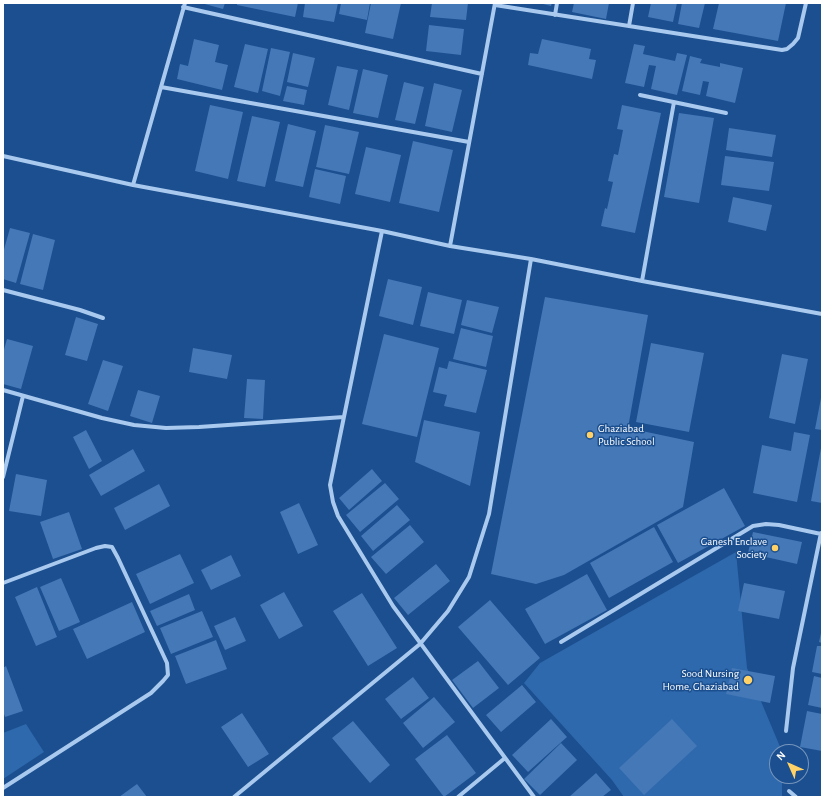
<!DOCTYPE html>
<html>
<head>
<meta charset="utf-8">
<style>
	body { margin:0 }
	#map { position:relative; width:825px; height:800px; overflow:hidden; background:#1b4f8f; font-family:"Alegreya Sans",sans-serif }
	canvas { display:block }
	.frame { position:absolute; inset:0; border:4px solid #fff; pointer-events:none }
	.north { position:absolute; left:769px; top:744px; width:40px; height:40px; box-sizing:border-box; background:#1b4f8f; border:1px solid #7695bc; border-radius:50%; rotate:315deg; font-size:11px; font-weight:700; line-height:16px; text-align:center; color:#fff }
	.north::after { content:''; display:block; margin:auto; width:14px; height:18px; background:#ffd166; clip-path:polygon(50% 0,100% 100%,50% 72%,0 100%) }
</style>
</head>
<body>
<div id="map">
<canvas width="825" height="800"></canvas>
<div class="frame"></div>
<div class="north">N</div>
</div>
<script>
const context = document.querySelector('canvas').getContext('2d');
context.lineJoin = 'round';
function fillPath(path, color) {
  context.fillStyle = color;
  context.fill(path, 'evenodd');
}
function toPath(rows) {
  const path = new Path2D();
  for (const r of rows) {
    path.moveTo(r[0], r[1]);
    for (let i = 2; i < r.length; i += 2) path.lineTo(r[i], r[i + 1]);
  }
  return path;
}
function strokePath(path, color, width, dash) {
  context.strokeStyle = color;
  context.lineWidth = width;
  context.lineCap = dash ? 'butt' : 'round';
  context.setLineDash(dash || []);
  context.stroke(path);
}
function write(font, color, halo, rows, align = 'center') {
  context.font = font + ' "Alegreya Sans",sans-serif';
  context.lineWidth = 3;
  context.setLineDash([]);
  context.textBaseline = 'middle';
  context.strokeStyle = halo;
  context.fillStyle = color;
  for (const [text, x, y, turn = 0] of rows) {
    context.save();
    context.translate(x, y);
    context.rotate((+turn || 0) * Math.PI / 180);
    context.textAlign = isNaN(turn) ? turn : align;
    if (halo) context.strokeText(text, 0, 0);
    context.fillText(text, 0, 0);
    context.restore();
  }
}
const green = toPath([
	[736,552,747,668,781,749,782,752,777,752,777,776,782,776,782,797,624,797,612,780,524,683,540,663],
	[26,724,44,752,3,779,3,733]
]);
const building = toPath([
	[201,3,225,3,223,9],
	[237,3,298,3,295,17,237,5],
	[305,3,338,3,334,22,303,17],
	[341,3,370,3,367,20,339,14],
	[371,3,401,3,393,39,365,33],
	[432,3,468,3,466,20,430,17],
	[539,3,552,3,551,6],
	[574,3,609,3,606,19,572,12],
	[651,3,677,3,673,22,648,17],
	[682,3,705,3,699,28,678,24],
	[719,3,786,3,778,41,713,29],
	[429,25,464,29,461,55,426,51],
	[194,39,219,45,215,62,228,65,222,90,177,79,180,64,188,66],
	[542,39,591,49,589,59,596,60,592,79,528,65,530,53,538,54],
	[245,44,268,49,258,93,234,87],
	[634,44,645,46,643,54,675,61,677,53,687,55,677,95,651,89,656,66,649,65,644,87,625,83],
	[271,48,290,52,280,96,262,91],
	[293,53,315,58,308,87,287,82],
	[690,56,702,59,700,63,720,67,720,63,743,68,735,103,706,96,709,82,703,81,700,95,682,91],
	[337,66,358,70,349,110,328,105],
	[363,69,388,75,378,118,353,113],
	[404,82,424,87,415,124,395,120],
	[434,83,462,90,452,132,425,126],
	[287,86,307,90,304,105,283,101],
	[210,105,243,112,228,179,195,171],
	[622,105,661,113,635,233,601,226,605,208,607,209,613,182,608,181,614,154,618,155,623,130,617,129],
	[679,113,714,118,699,203,664,197],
	[252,116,280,122,265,187,237,181],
	[288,124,316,131,303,187,275,181],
	[325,125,359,132,349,174,316,167],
	[729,128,776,135,772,157,726,150],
	[413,141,453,150,439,212,399,203],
	[366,147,401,155,390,202,355,194],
	[725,156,774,162,769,191,721,185],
	[315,169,346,176,340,204,309,197],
	[733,197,772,205,766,231,728,222],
	[10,228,30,233,16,283,3,279,3,253],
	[33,234,55,240,43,290,20,284],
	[388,279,422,287,413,325,379,316],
	[428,292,462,300,454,334,420,326],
	[545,297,648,315,628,428,694,442,683,507,564,575,536,584,491,574],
	[467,300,499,307,492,333,461,325],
	[76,317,98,324,87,361,65,355],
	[461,328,493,336,486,367,453,359],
	[384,334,439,348,417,437,362,424],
	[7,339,33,346,21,389,3,384,3,353],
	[651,343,704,353,689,432,636,422],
	[193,348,232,355,227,379,189,372],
	[782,354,808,359,795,424,769,418],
	[103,360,123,366,108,411,88,404],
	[449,361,487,370,476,413,444,406,447,395,433,392,439,367,447,369],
	[247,379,265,380,263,419,244,418],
	[138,390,160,396,152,423,130,416],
	[821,398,822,398,822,430,815,429],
	[424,420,480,432,470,486,415,462],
	[86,430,102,461,89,469,73,437],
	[794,432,810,435,797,502,753,493,762,445,791,451],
	[821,448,822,448,822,503,811,501],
	[133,449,145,471,101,496,89,475],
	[372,469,382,481,349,510,339,498],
	[16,474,47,480,41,516,9,511],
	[385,483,399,499,360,532,346,515],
	[159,484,170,506,125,530,114,508],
	[724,488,745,526,678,563,657,525],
	[299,503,318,545,298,554,280,512],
	[397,505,410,520,373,551,361,536],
	[69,512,82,549,53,559,40,522],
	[410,525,424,542,386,574,371,557],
	[654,527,673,562,609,598,590,563],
	[753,532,802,542,797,564,748,553],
	[180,554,194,583,150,604,136,574],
	[231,555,241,576,211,590,201,570],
	[436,564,450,581,408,615,394,598],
	[587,574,607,610,545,644,525,609],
	[61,578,80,622,59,631,40,587],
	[744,583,785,591,779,619,738,611],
	[37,587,57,637,36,646,15,597],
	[284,592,303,626,279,639,260,605],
	[362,593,397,648,368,666,333,611],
	[189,594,195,610,157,626,150,611],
	[490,600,540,658,508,685,458,627],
	[132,602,145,632,87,659,73,629],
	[202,611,213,637,171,654,160,628],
	[235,617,246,641,225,650,214,626],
	[821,633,822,633,822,643,819,642],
	[216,640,227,669,186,684,175,656],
	[817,646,822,646,822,674,812,672],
	[478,661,499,688,473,708,452,680],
	[6,666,23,711,5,717,3,711,3,668],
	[732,668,775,676,770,703,726,694],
	[814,676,822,678,822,708,808,705],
	[413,677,429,698,401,719,385,699],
	[522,685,536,702,501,732,486,715],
	[434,697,455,722,423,748,403,723],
	[807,711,822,714,822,751,800,747],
	[242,713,269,754,248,767,221,727],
	[551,719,567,737,528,772,512,755],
	[672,719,697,746,644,795,619,768],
	[353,721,390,765,370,783,332,738],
	[447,735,476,773,444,797,415,759],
	[561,743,577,760,540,795,524,779],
	[596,773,611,790,602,797,569,797],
	[137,784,147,797,119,797]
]);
const minor = toPath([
	[495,5,782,50,787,49,793,44,798,38,806,3],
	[183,7,482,74],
	[555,15,557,3],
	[629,26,633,3],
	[161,87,469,142],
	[640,95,726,113],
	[3,156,133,185,382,231,450,246,531,259,642,281,822,314],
	[133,185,185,3],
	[382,231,330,485,333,502,338,516,393,606,534,797],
	[450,246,495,3],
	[642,281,674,102],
	[3,290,80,310,103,318],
	[3,390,102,418,134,425,166,428,199,427,344,417],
	[3,477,23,396],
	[3,583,96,548,105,546,112,547,118,558,167,663,168,675,163,681,151,693,3,788],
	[561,642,753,526,766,524,779,525,821,534],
	[786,731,793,668,821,533],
	[789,791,796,797],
	[234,797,420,644,448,611,469,577,489,514,531,259],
	[458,797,505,758]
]);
const markers = [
	[590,435,4,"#ffd166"],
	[775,548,4,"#ffd166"],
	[748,680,5,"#ffd166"]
];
const poiNames = [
	["Ghaziabad",598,429,"left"],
	["Public School",598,442,"left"],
	["Ganesh Enclave",767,542],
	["Society",767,555],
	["Sood Nursing",739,674],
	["Home, Ghaziabad",739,687]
];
fillPath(green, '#2e69ad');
fillPath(building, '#4478b7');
strokePath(minor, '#a9c9ee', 4);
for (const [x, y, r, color] of markers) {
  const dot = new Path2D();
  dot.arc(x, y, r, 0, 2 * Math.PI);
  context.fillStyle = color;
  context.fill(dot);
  strokePath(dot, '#1b4f8f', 1.5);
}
write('11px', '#fff', '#1b4f8f', poiNames, 'right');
</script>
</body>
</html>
